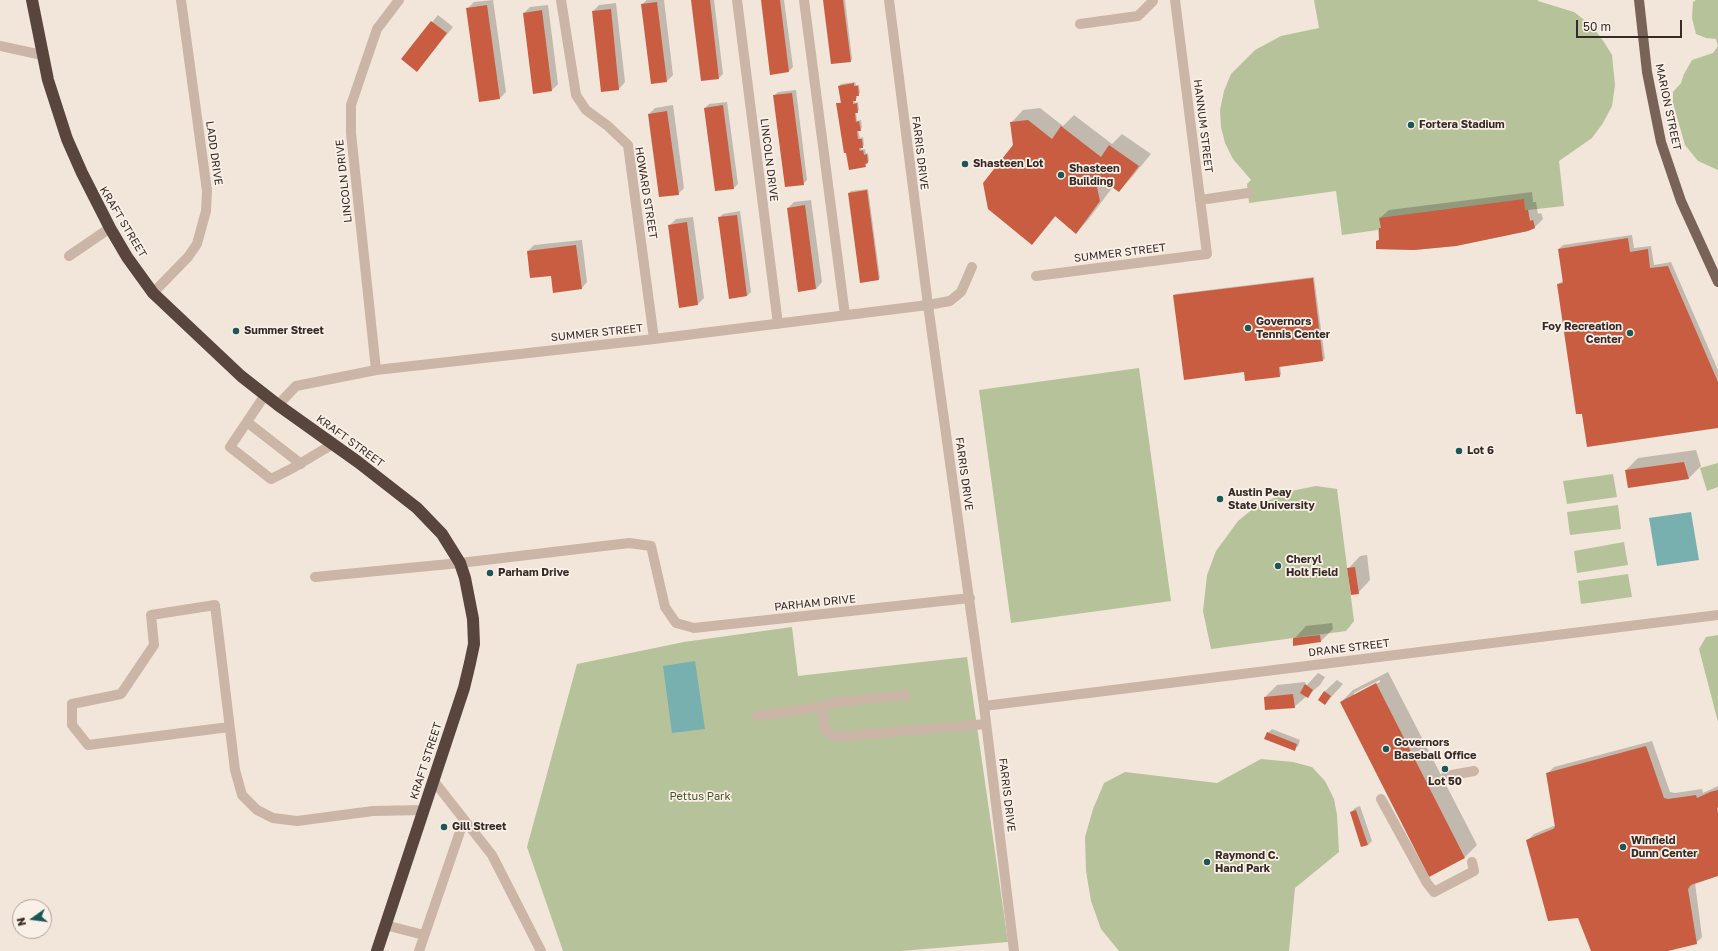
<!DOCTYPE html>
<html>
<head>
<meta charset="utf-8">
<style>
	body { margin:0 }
	#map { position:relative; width:1718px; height:951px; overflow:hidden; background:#f2e6da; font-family:"Golos Text",sans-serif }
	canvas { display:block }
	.north { position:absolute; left:12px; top:899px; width:40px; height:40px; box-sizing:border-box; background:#faf0e7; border:1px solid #aca19a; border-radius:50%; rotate:256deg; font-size:11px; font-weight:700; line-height:16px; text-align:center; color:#362b27 }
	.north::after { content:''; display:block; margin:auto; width:14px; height:18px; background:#1b5759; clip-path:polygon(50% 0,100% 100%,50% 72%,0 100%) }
	.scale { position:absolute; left:1576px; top:20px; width:106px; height:18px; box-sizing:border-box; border:2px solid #362b27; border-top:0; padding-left:5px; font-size:12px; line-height:14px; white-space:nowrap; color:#362b27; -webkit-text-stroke:3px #faf0e7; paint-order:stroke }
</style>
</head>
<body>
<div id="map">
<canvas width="1718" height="951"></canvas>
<div class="north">N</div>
<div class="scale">50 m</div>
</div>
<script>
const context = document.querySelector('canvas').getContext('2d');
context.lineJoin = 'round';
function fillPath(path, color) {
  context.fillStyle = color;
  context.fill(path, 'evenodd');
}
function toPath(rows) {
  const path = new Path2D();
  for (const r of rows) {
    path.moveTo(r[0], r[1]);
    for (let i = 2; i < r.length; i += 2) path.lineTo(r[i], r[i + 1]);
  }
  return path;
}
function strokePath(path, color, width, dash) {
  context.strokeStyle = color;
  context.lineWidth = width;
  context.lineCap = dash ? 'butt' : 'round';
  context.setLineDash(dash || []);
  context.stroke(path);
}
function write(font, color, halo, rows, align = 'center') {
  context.font = font + ' "Golos Text",sans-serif';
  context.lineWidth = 3.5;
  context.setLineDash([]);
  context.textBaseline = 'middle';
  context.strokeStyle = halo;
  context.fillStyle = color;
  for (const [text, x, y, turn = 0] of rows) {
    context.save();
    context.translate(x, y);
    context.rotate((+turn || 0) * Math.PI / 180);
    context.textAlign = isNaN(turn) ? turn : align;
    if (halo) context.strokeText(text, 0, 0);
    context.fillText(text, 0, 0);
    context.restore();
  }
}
const green = toPath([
	[1314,0,1538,0,1538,1,1574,12,1592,26,1604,42,1612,55,1615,85,1612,106,1603,123,1592,138,1559,161,1564,206,1528,210,1530,221,1533,220,1535,228,1528,231,1456,246,1414,250,1376,249,1376,241,1379,240,1378,230,1342,235,1336,191,1249,203,1247,184,1251,180,1233,159,1225,143,1221,127,1220,110,1224,91,1231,74,1255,50,1281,36,1319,28],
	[1696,0,1718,0,1718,170,1698,161,1685,145,1673,103,1673,92,1681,83,1684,74,1692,60,1713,53,1718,46,1716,39,1706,38,1696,34,1692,18,1693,2],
	[1139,368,1171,601,1011,623,979,390],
	[1718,463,1718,487,1707,491,1700,468],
	[1613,474,1617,497,1567,504,1563,481],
	[1316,486,1337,489,1354,621,1346,631,1211,649,1203,611,1207,575,1216,551,1238,521,1255,507,1267,501,1291,491],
	[1618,505,1621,529,1570,535,1567,512],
	[1624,542,1628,565,1577,573,1574,551],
	[1628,574,1632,597,1581,604,1578,581],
	[792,627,798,676,967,657,1008,942,901,951,563,951,527,847,577,664,684,642],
	[1718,635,1718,722,1699,649,1706,637],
	[1261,759,1293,762,1312,767,1325,781,1334,799,1337,815,1339,852,1295,888,1289,951,1119,951,1101,929,1091,901,1086,871,1085,837,1093,809,1104,783,1125,772,1217,783]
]);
const water = toPath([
	[1691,512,1699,560,1657,566,1649,518],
	[695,661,705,729,672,733,663,666]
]);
const shadow = toPath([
	[493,0,506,92,500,98,468,8,474,2],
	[647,0,664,0,673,75,667,81,642,4],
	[692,0,714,0,723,74,719,78,702,80],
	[762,0,784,0,793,67,789,71,771,74],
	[824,0,845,0,852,59,851,61],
	[616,3,625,82,619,89,602,91,593,11,599,5],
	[548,5,558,84,552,90,524,13,530,7],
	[438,15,453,27,417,71,402,59],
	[855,82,856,85,859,85,860,93,857,95,857,98,854,100,855,103,858,102,859,110,856,112,857,121,861,120,862,128,858,130,860,138,863,137,864,145,861,147,861,150,865,149,866,154,868,153,869,161,865,166,838,104,841,102,839,86,841,84],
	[796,90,807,180,803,184,774,96,778,92],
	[727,102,738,184,734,188,705,108,709,104],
	[673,105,684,188,678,194,649,114,655,108],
	[1040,108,1063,126,1074,115,1112,144,1122,134,1151,154,1131,178,1119,191,1112,185,1112,188,1088,220,1076,233,1056,216,1032,244,1011,123,1023,110],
	[868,189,880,278,878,279,849,193,851,191],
	[1532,192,1533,202,1536,202,1538,214,1541,213,1543,219,1535,227,1528,230,1456,245,1377,241,1380,239,1380,229,1381,227,1380,218,1389,210],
	[811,200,822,282,816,289,788,208,794,202],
	[740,211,751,292,747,296,730,298,719,218,723,214],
	[693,217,704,298,697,305,670,225,676,219],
	[1632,235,1634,248,1651,246,1654,265,1671,262,1718,370,1718,427,1558,284,1564,280,1559,249,1563,245],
	[582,240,587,282,581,289,552,275,528,251,534,245],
	[1314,277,1325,359,1323,360,1280,365,1281,374,1280,376,1245,371,1174,295,1176,294],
	[1696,450,1701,466,1689,478,1626,470,1638,458],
	[1367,555,1370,580,1358,593,1348,569,1360,556],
	[1332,623,1333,629,1321,641,1294,639,1306,626],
	[1388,672,1477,845,1465,857,1430,875,1341,702,1353,690],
	[1380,680,1380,682,1354,695,1354,693],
	[1318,673,1325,677,1320,685,1294,707,1265,697,1277,685,1305,682,1306,686],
	[1337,680,1343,684,1325,704,1324,692],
	[1272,729,1300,740,1298,746,1294,750,1268,733],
	[1652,741,1670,792,1675,793,1702,789,1703,793,1718,786,1718,875,1695,883,1702,937,1696,943,1664,951,1592,951,1581,919,1528,840,1534,834,1556,825,1548,773,1554,767],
	[1360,806,1372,841,1368,845,1351,812,1355,808]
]);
const building = toPath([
	[691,0,710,0,719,79,701,81],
	[761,0,780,0,789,72,770,75],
	[823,0,843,0,851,62,831,64],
	[657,2,667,82,651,84,641,4],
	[487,5,500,99,479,102,466,8],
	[611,9,619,90,601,92,592,11],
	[542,10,552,91,533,94,523,13],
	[431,21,447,33,417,72,401,59],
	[854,83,854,86,858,86,859,96,856,96,856,101,853,101,853,104,857,103,858,113,855,113,856,122,859,121,861,131,857,131,858,139,862,139,863,148,859,148,860,151,863,150,864,155,867,154,868,163,865,164,866,167,849,170,846,153,844,153,836,103,841,103,838,86],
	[792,93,804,185,785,187,773,95],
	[723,105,734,189,715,191,704,108],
	[667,111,679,195,659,197,648,114],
	[1028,120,1052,139,1061,126,1101,157,1109,145,1139,166,1119,192,1109,185,1097,187,1100,201,1076,234,1055,216,1032,245,988,209,983,183,1013,145,1010,122],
	[867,190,879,280,860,283,848,193],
	[1524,199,1525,210,1528,210,1530,221,1533,220,1535,228,1528,231,1456,246,1414,250,1376,249,1376,241,1379,240,1379,228,1381,228,1379,218],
	[805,205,816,289,798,292,787,208],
	[737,215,747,296,729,299,718,217],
	[687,222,698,305,679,308,668,225],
	[1628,238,1630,252,1648,249,1650,268,1668,266,1718,382,1718,428,1587,447,1582,414,1576,414,1557,284,1563,283,1558,249],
	[576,245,582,289,553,293,551,276,530,278,527,251],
	[1313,278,1323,361,1279,367,1280,377,1245,381,1244,372,1184,380,1173,295],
	[1684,462,1689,479,1628,488,1625,470],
	[1355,567,1359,594,1351,595,1347,568],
	[1320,635,1321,642,1293,646,1293,638],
	[1376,683,1465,858,1429,877,1340,702],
	[1305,684,1313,690,1308,698,1300,693],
	[1324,691,1331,696,1325,705,1318,700],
	[1293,694,1295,708,1265,710,1264,697],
	[1267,732,1297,744,1295,751,1264,739],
	[1646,746,1664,798,1668,799,1696,795,1697,798,1710,792,1718,790,1718,807,1717,808,1718,814,1718,876,1691,885,1688,889,1697,944,1668,951,1591,951,1578,918,1548,921,1526,840,1553,829,1555,827,1546,773],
	[1356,810,1368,845,1361,847,1350,812]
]);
const minor = toPath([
	[561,0,576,95,586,110,608,126,628,145,654,339],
	[737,0,778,324],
	[804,0,845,315],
	[889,0,928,305,984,706,1014,951],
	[1080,24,1138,16,1153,1],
	[0,46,42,55],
	[1200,200,1248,193],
	[69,256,110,228],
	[1036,276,1207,254,1175,0],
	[153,293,188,257,197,244,206,211,207,191,181,0],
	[376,370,351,133,351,105,377,29,399,0],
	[265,395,230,447,271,479,291,469,333,444],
	[278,405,296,386,376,370,654,339,928,305,950,301,961,292,972,267],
	[247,422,301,464],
	[315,577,460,563,629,543,651,546,665,607,676,623,694,628,970,598],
	[984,706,1718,615],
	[822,707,830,703,906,695],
	[757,716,822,707,825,730,834,737,986,724],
	[229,727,88,745,72,725,72,704,121,694,154,645,151,615,215,605,235,770,242,795,257,810,273,818,297,821,373,811,424,810],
	[1446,776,1474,771],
	[433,780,492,855,541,951],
	[1381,799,1427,883,1434,892,1474,871,1472,862],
	[385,925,424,935],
	[419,951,464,820]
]);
const major = toPath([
	[1639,0,1647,72,1661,142,1681,201,1718,282]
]);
const highway = toPath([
	[32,0,48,80,67,139,82,173,110,228,127,257,153,293,241,376,278,405,358,462,417,508,442,534,460,563,465,578,473,619,474,644,470,663,464,688,377,951]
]);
const markers = [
	[1411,125,4,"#1b5759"],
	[965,164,4,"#1b5759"],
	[1061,175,4,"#1b5759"],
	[1248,328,4,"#1b5759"],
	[236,331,4,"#1b5759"],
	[1630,333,4,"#1b5759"],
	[1459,451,4,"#1b5759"],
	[1220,499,4,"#1b5759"],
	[1278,566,4,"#1b5759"],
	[490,573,4,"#1b5759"],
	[1386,749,4,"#1b5759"],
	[1445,769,4,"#1b5759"],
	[444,827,4,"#1b5759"],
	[1623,847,4,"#1b5759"],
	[1207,862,4,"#1b5759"]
];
const streetNames = [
	["MARION STREET",1668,107,78],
	["HANNUM STREET",1203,126,83],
	["LADD DRIVE",214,153,82],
	["FARRIS DRIVE",920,153,83],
	["LINCOLN DRIVE",769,160,83],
	["LINCOLN DRIVE",344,181,-96],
	["HOWARD STREET",646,193,81],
	["KRAFT STREET",123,222,59],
	["SUMMER STREET",1120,253,-7],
	["SUMMER STREET",597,333,-6],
	["KRAFT STREET",350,441,36],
	["FARRIS DRIVE",964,474,82],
	["PARHAM DRIVE",815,603,-6],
	["DRANE STREET",1349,648,-7],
	["KRAFT STREET",426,761,-72],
	["FARRIS DRIVE",1007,795,83]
];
const poiNames = [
	["Fortera Stadium",1419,125],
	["Shasteen Lot",973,164],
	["Shasteen",1069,169],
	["Building",1069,182],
	["Governors",1256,322],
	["Tennis Center",1256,335],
	["Foy Recreation",1622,327,"right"],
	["Center",1622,340,"right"],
	["Summer Street",244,331],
	["Lot 6",1467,451],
	["Austin Peay",1228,493],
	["State University",1228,506],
	["Cheryl",1286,560],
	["Holt Field",1286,573],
	["Parham Drive",498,573],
	["Governors",1394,743],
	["Baseball Office",1394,756],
	["Lot 50",1445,782,"center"],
	["Gill Street",452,827],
	["Winfield",1631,841],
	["Dunn Center",1631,854],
	["Raymond C.",1215,856],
	["Hand Park",1215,869]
];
const parkNames = [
	["Pettus Park",700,797]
];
fillPath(green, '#b6c29a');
fillPath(water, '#78b0b0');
fillPath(shadow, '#0003');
fillPath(building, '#c95d41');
strokePath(minor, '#cbb5a6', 10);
strokePath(major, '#796258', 10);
strokePath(highway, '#58453e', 12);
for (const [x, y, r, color] of markers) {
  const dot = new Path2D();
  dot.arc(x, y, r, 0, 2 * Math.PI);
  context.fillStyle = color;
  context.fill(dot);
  strokePath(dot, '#faf0e7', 1.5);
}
write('11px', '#362b27', '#faf0e7', streetNames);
write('bold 11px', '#362b27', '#faf0e7', poiNames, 'left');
write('11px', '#47552a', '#faf0e7', parkNames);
</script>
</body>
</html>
